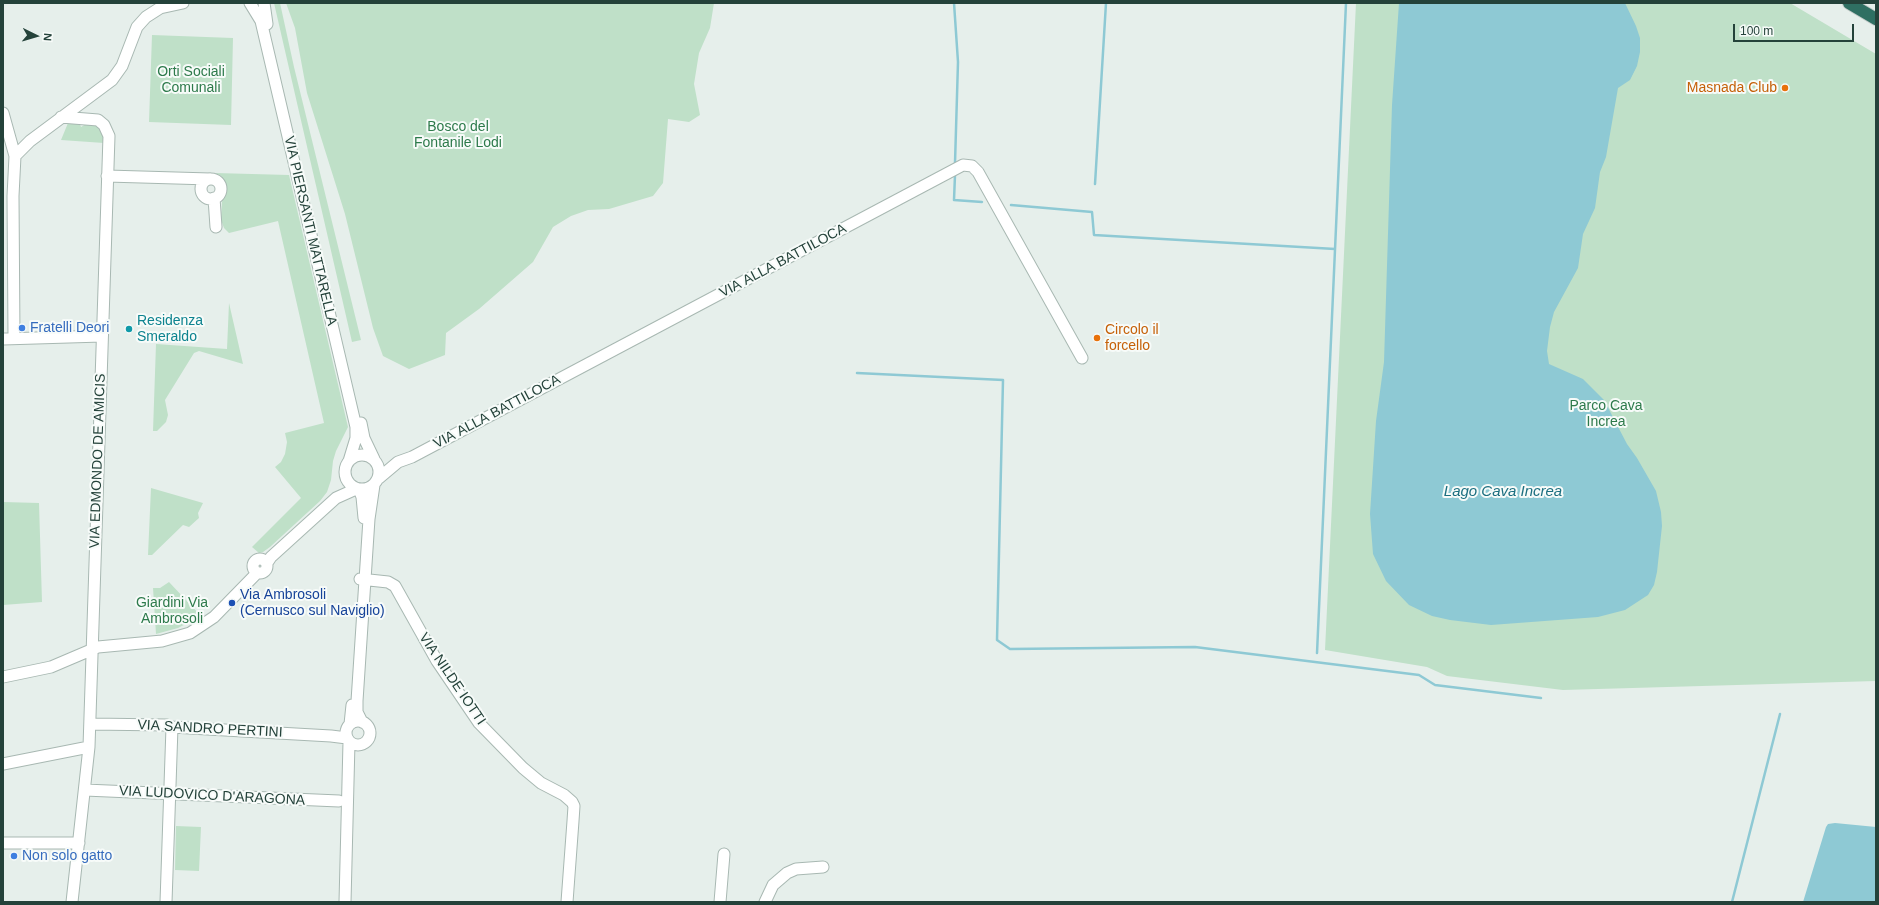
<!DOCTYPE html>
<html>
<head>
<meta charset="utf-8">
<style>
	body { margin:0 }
	#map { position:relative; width:1879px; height:905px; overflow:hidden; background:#e6efeb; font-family:Helvetica,sans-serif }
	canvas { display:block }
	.frame { position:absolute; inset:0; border:4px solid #24423a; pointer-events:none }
	.north { position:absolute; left:16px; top:16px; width:40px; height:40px; -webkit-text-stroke:3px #f7fbf9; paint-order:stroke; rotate:95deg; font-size:11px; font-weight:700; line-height:16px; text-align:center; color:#24423a }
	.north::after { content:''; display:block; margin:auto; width:14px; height:18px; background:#24423a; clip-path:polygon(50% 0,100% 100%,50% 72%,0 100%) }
	.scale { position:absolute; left:1733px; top:24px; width:121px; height:18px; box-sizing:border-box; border:2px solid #24423a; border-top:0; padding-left:5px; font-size:12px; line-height:14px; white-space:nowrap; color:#24423a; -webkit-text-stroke:3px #f7fbf9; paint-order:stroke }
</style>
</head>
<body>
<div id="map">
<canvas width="1879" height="905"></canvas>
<div class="frame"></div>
<div class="north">N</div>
<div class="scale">100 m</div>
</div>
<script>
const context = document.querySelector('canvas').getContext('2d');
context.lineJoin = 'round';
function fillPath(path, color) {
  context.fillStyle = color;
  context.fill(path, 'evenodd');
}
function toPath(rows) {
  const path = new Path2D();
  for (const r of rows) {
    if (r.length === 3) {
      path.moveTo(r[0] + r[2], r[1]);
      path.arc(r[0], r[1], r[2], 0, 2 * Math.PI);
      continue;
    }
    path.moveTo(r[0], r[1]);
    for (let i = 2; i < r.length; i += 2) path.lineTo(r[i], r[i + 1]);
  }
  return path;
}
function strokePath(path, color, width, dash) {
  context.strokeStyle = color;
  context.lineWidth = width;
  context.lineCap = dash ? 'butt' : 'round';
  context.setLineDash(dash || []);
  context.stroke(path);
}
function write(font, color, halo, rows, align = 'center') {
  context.font = font + ' Helvetica,sans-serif';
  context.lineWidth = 4;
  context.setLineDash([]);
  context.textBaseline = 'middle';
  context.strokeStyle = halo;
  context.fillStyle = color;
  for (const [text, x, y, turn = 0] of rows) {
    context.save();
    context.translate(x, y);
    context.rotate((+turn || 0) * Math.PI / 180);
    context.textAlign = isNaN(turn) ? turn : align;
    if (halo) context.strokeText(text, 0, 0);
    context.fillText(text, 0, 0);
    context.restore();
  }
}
const green = toPath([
	[274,3,280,3,294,67,361,340,352,342],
	[286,3,714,3,710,28,699,53,694,84,700,115,689,122,668,119,663,183,653,196,609,209,588,210,571,216,553,227,533,262,479,309,446,333,445,355,409,369,383,356,373,328,345,214,307,93,295,28],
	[1356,3,1790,3,1876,54,1876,681,1563,690,1447,676,1427,667,1325,650],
	[152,35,233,38,231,125,149,122],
	[68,123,80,124,81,127,86,124,96,125,105,134,104,143,61,140],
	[215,173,289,175,348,427,336,451,333,461,331,480,327,492,320,501,270,547,263,552,259,553,252,547,301,498,275,467,281,462,285,454,287,442,285,433,324,423,278,221,229,233,224,228,221,220,222,202,226,188,225,182,221,176],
	[229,303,243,364,199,351,194,353,165,400,168,415,166,422,157,431,153,431,156,344,227,349],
	[151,488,203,503,198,513,199,518,189,527,183,525,152,555,148,555],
	[3,502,39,503,42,602,3,605],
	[169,582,201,616,178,628,156,634,153,588,160,588],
	[176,826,201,827,199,871,175,870]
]);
const water = toPath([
	[1399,3,1625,3,1636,26,1640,38,1640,52,1637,66,1630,80,1618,88,1606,157,1600,172,1595,208,1583,234,1578,268,1554,312,1550,327,1547,351,1549,364,1583,379,1604,400,1627,444,1637,458,1656,491,1661,512,1662,526,1657,572,1654,585,1648,595,1625,610,1598,617,1491,625,1450,620,1432,616,1409,605,1386,581,1373,554,1370,514,1376,421,1384,362,1392,105],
	[1835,823,1876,827,1876,902,1803,902,1826,827,1828,824]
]);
const stream = toPath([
	[954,3,958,62,955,163],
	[955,175,954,200,982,202],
	[1095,184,1106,3],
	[1011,205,1092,212,1094,235,1335,249],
	[857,373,1003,380,997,640,1010,649,1195,647,1419,675,1435,685,1541,698],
	[1317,653,1346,3],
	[1732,902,1780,714]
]);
const minor = toPath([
	[250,3,261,21,356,427,356,438,349,461],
	[264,3,267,24],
	[3,113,15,156,13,196,14,338],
	[61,117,98,120,104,125,109,136,89,747,72,902],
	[15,156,30,141,112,80,122,66,137,27,146,17,160,8,183,3],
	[107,176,210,179],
	[211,189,10],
	[214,198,216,227],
	[3,339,102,336],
	[361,423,364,438,374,459],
	[362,472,17],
	[379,478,398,462,412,457,963,165,972,166,978,172,1082,358],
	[359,489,362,497,364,518],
	[260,566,7],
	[267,563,271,557,336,498,356,489],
	[360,579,388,582,395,586,437,661,479,723,523,768,541,783,564,795,572,802,574,806,573,821,567,902],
	[3,677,51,667,98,647,162,641,190,633,214,617,257,573],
	[358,733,12],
	[362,722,357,712,357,701,369,519,374,485],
	[90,724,167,725,172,727,331,736,347,738],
	[350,724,352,705],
	[3,764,89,747],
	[85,790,339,801],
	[3,843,79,843],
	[166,902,172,727],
	[345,902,349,742],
	[720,902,724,854],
	[765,902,773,885,787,873,796,869,823,867]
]);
const highway = toPath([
	[1849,3,1876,19]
]);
const markers = [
	[1785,88,4,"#e8710a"],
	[22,328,4,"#3f7fe0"],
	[129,329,4,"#0f9aa8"],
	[1097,338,4,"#e8710a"],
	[232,603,4,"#1a4fb4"],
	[14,856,4,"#3f7fe0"]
];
const parkNames = [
	["Orti Sociali",191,72],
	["Comunali",191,88],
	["Bosco del",458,127],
	["Fontanile Lodi",458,143],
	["Parco Cava",1606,406],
	["Increa",1606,422],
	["Giardini Via",172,603],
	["Ambrosoli",172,619]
];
const foodNames = [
	["Masnada Club",1777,88],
	["Circolo il",1105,330,"left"],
	["forcello",1105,346,"left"]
];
const streetNames = [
	["VIA PIERSANTI MATTARELLA",310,231,77],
	["VIA ALLA BATTILOCA",783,261,-28],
	["VIA ALLA BATTILOCA",497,412,-28],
	["VIA EDMONDO DE AMICIS",98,461,-88],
	["VIA NILDE IOTTI",452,679,56],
	["VIA SANDRO PERTINI",210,729,3],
	["VIA LUDOVICO D'ARAGONA",212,796,3]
];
const cultureNames = [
	["Residenza",137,321],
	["Smeraldo",137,337]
];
const shopNames = [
	["Fratelli Deori",30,328],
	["Non solo gatto",22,856]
];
const transitNames = [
	["Via Ambrosoli",240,595],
	["(Cernusco sul Naviglio)",240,611]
];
const waterNames = [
	["Lago Cava Increa",1503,492]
];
fillPath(green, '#bfe0c8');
fillPath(water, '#8ec9d4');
strokePath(stream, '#8ec9d4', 2.5);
strokePath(minor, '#a8b8b2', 13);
strokePath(highway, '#c2cac8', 14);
strokePath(minor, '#fff', 11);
strokePath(highway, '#2f6f62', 12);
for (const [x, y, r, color] of markers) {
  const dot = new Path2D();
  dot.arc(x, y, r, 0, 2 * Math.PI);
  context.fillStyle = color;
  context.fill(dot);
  strokePath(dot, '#f7fbf9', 1.5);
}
write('14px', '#2d7a4b', '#f7fbf9', parkNames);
write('14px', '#c56008', '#f7fbf9', foodNames, 'right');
write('14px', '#24423a', '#f7fbf9', streetNames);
write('14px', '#0d838f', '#f7fbf9', cultureNames, 'left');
write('14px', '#366cbe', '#f7fbf9', shopNames, 'left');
write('14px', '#164399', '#f7fbf9', transitNames, 'left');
write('italic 15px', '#1c6f80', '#f7fbf9', waterNames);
</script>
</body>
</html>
